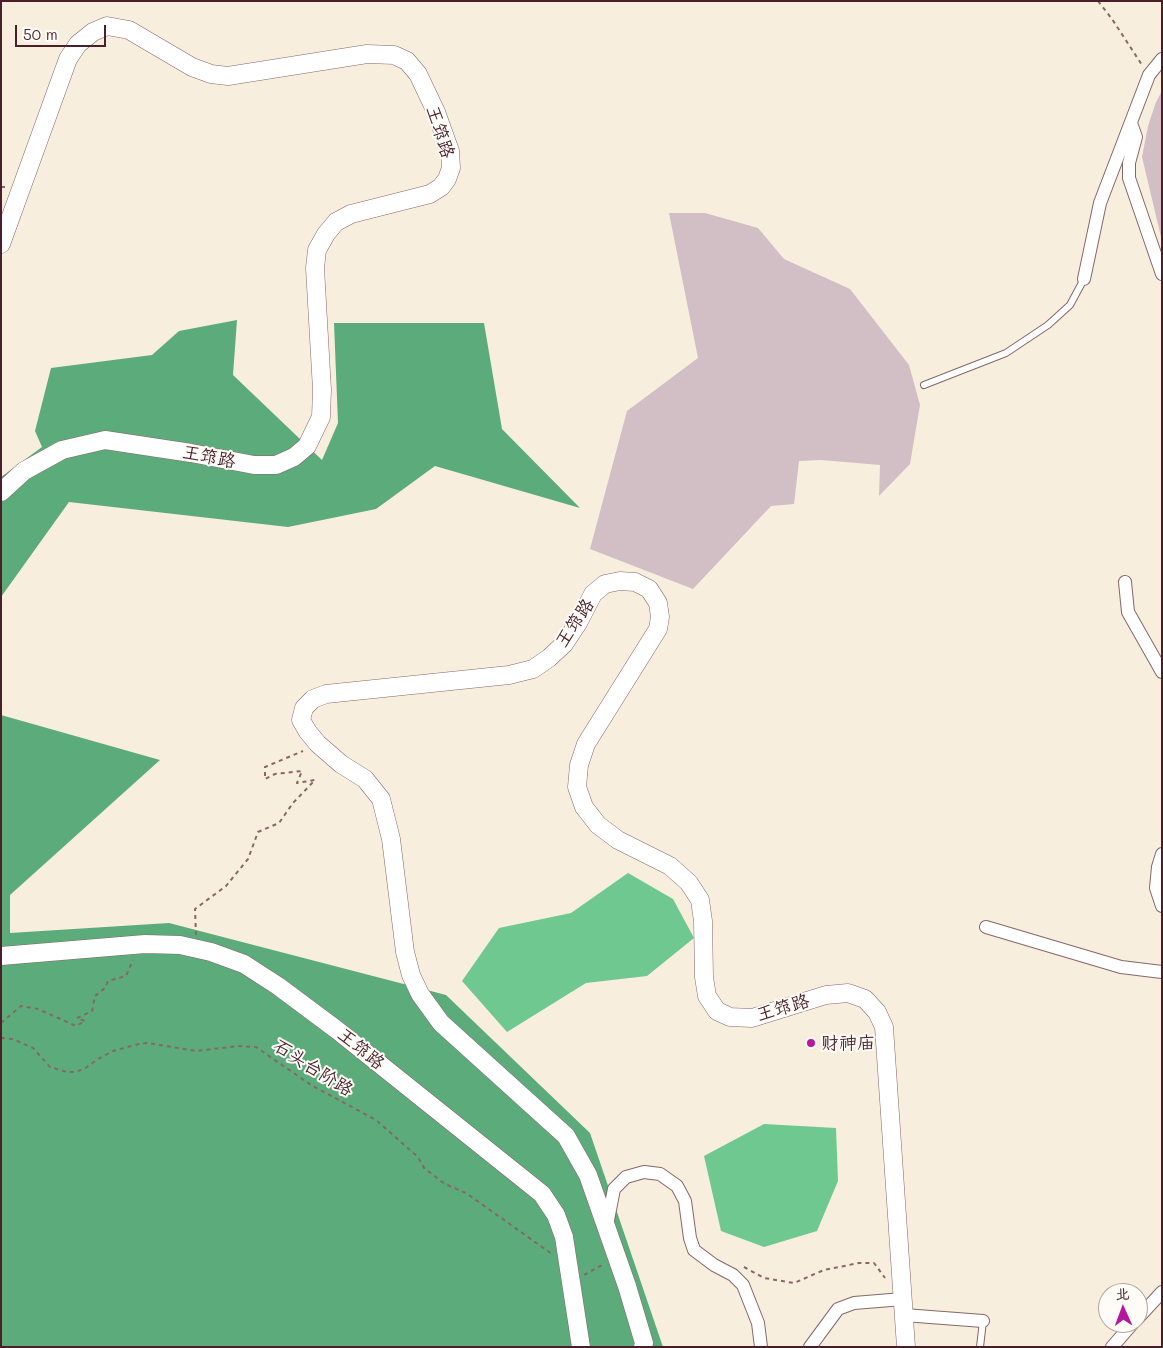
<!DOCTYPE html>
<html>
<head>
<meta charset="utf-8">
<style>
	body { margin:0 }
	#map { position:relative; width:1163px; height:1348px; overflow:hidden; background:#f8eedd; font-family:Mali,"LXGW WenKai TC",sans-serif }
	canvas { display:block }
	.frame { position:absolute; inset:0; border:2px solid #4a1f2b; pointer-events:none }
	.north { position:absolute; left:1098px; top:1283px; width:50px; height:50px; box-sizing:border-box; background:#fdfcf7; border:1px solid #b5a4a5; border-radius:50%; rotate:358deg; font-size:14px; font-weight:700; line-height:20px; text-align:center; color:#4a1f2b }
	.north::after { content:''; display:block; margin:auto; width:18px; height:22px; background:#b5179e; clip-path:polygon(50% 0,100% 100%,50% 72%,0 100%) }
	.scale { position:absolute; left:15px; top:25px; width:91px; height:22px; box-sizing:border-box; border:2px solid #4a1f2b; border-top:0; padding-left:6px; font-size:15px; line-height:18px; white-space:nowrap; color:#4a1f2b; -webkit-text-stroke:4px #fdfcf7; paint-order:stroke }
</style>
</head>
<body>
<div id="map">
<canvas width="1163" height="1348"></canvas>
<div class="frame"></div>
<div class="north">北</div>
<div class="scale">50 m</div>
</div>
<script>
const context = document.querySelector('canvas').getContext('2d');
context.lineJoin = 'round';
function fillPath(path, color) {
  context.fillStyle = color;
  context.fill(path, 'evenodd');
}
function toPath(rows) {
  const path = new Path2D();
  for (const r of rows) {
    path.moveTo(r[0], r[1]);
    for (let i = 2; i < r.length; i += 2) path.lineTo(r[i], r[i + 1]);
  }
  return path;
}
function strokePath(path, color, width, dash) {
  context.strokeStyle = color;
  context.lineWidth = width;
  context.lineCap = dash ? 'butt' : 'round';
  context.setLineDash(dash || []);
  context.stroke(path);
}
function write(font, color, halo, rows, align = 'center') {
  context.font = font + ' Mali,"LXGW WenKai TC",sans-serif';
  context.lineWidth = 4;
  context.setLineDash([]);
  context.textBaseline = 'middle';
  context.strokeStyle = halo;
  context.fillStyle = color;
  for (const [text, x, y, turn = 0] of rows) {
    context.save();
    context.translate(x, y);
    context.rotate((+turn || 0) * Math.PI / 180);
    context.textAlign = isNaN(turn) ? turn : align;
    if (halo) context.strokeText(text, 0, 0);
    context.fillText(text, 0, 0);
    context.restore();
  }
}
const industrial = toPath([
	[1162,91,1162,241,1142,157,1148,126,1156,102],
	[669,213,705,213,758,228,784,259,850,289,909,365,920,405,910,464,879,496,880,465,821,460,799,461,794,504,771,506,693,589,590,549,627,411,698,358]
]);
const green = toPath([
	[628,873,673,899,694,938,647,976,586,983,507,1032,462,981,499,928,571,913],
	[764,1124,836,1128,838,1181,817,1231,764,1247,721,1231,704,1156]
]);
const forest = toPath([
	[237,320,233,375,322,460,338,423,334,323,484,323,502,429,580,508,435,466,376,509,288,527,69,502,1,597,1,477,42,447,35,431,51,368,152,355,179,331],
	[1,715,160,760,10,895,10,933,169,923,446,995,590,1133,663,1347,1,1347]
]);
const path = toPath([
	[1098,1,1112,19,1142,65],
	[1,187,7,187],
	[196,935,195,909,226,886,248,859,258,832,279,823,293,803,315,780,297,783,302,771,275,774,265,779,265,767,303,751],
	[1,1023,21,1006,38,1009,76,1026,85,1021,77,1018,92,1011,95,996,105,988,108,981,126,976,133,960],
	[1,1038,13,1039,33,1048,50,1067,67,1072,75,1072,84,1069,98,1059,113,1051,139,1044,148,1043,196,1051,239,1046,256,1047,311,1085,376,1120,418,1157,424,1168,445,1184,466,1193,552,1254],
	[744,1267,764,1278,794,1283,824,1270,859,1263,874,1263,885,1278],
	[584,1275,604,1264]
]);
const service = toPath([
	[924,385,1006,353,1048,325,1070,305,1084,279],
	[980,1347,983,1321]
]);
const minor = toPath([
	[1131,123,1136,137,1129,163,1129,178,1162,274],
	[1084,279,1100,203,1149,75,1162,59],
	[1125,582,1128,612,1162,672],
	[1162,854,1158,867,1156,888,1162,906],
	[986,927,1121,967,1162,972],
	[607,1225,614,1189,626,1177,644,1172,660,1174,677,1186,685,1201,690,1238,694,1250,714,1265,733,1275,743,1285,758,1323,761,1347],
	[904,1315,983,1321],
	[1138,1318,1162,1292],
	[810,1347,838,1309,854,1303,903,1299],
	[1112,1347,1133,1323]
]);
const secondary = toPath([
	[1,244,68,59,78,44,93,32,107,26,129,30,192,67,211,74,228,76,367,54,394,55,407,61,418,74,436,112,450,151,451,168,447,179,441,187,430,194,351,214,336,222,326,234,317,250,315,268,322,390,321,417,307,446,294,457,276,465,254,465,191,453,105,440,62,450,24,471,1,492],
	[1,956,145,944,180,945,211,952,244,964,278,986,337,1030,542,1194,556,1215,564,1237,581,1347],
	[643,1347,644,1343,627,1286,588,1175,566,1136,441,1023,420,994,411,975,405,952,391,839,381,799,365,779,341,764,318,744,308,732,301,720,304,708,313,699,326,694,509,675,533,669,549,658,564,644,578,623,593,594,605,584,620,581,635,582,649,589,658,603,660,617,658,629,586,744,579,765,577,787,584,807,598,825,618,840,670,866,689,883,700,900,703,921,704,977,707,996,717,1011,730,1017,752,1018,826,995,848,993,865,999,877,1012,884,1027,906,1347]
]);
const markers = [
	[811,1043,5,"#b5179e"]
];
const streetNames = [
	["王筇路",440,132,72],
	["王筇路",209,457,11],
	["王筇路",575,623,-56],
	["王筇路",783,1008,-16],
	["王筇路",361,1049,39],
	["石头台阶路",313,1068,32]
];
const poiNames = [
	["财神庙",821,1043]
];
fillPath(industrial, '#d2bec5');
fillPath(green, '#6fc88f');
fillPath(forest, '#5bac7a');
strokePath(service, '#876769', 8);
strokePath(minor, '#876769', 14);
strokePath(secondary, '#876769', 19);
strokePath(path, '#876769', 2, [4, 4]);
strokePath(service, '#fff', 6);
strokePath(minor, '#fff', 12);
strokePath(secondary, '#fff', 18);
for (const [x, y, r, color] of markers) {
  const dot = new Path2D();
  dot.arc(x, y, r, 0, 2 * Math.PI);
  context.fillStyle = color;
  context.fill(dot);
  strokePath(dot, '#fdfcf7', 2);
}
write('18px', '#4a1f2b', '#fdfcf7', streetNames);
write('18px', '#4a1f2b', '#fdfcf7', poiNames, 'left');
</script>
</body>
</html>
